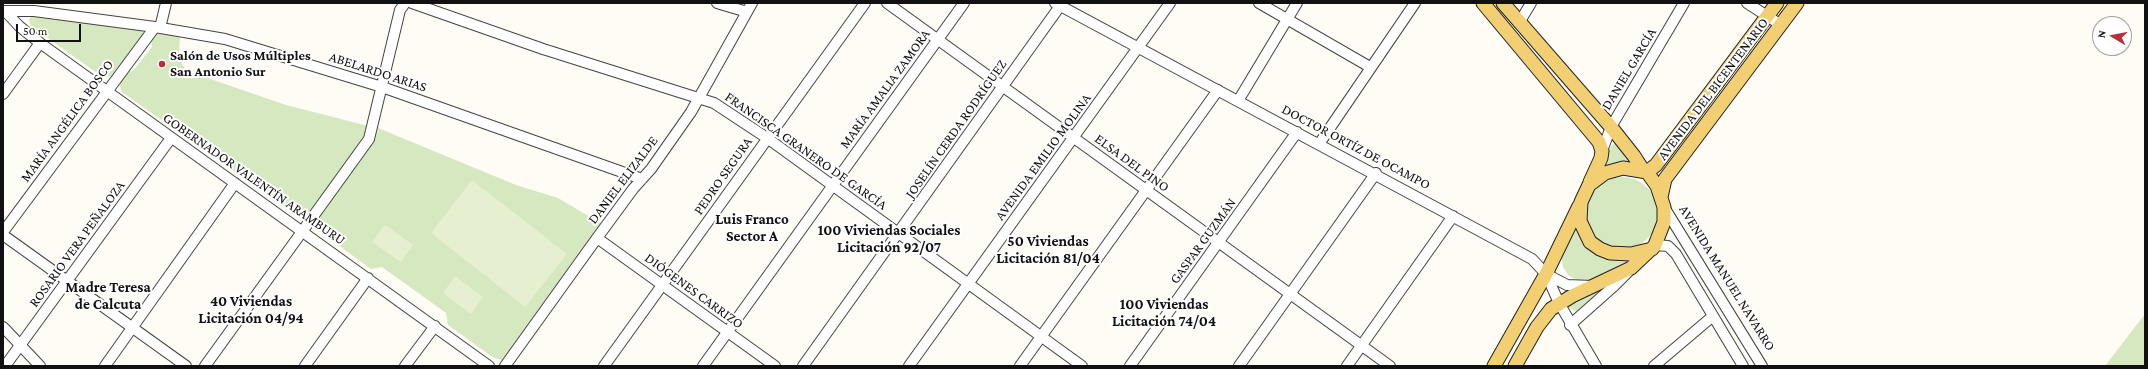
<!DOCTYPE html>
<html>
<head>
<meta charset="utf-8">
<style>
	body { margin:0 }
	#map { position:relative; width:2148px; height:369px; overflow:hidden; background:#fefcf5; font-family:"Crimson Pro",serif }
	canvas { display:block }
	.frame { position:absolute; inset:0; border:4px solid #111; pointer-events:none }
	.north { position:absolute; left:2092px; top:16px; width:40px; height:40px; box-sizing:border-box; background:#fff; border:1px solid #a0a0a0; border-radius:50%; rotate:280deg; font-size:11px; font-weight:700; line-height:16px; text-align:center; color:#111 }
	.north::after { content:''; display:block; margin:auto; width:14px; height:18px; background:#bb2e39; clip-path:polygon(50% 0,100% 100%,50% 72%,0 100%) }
	.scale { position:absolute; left:16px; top:24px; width:65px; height:18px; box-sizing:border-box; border:2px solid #111; border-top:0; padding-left:5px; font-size:12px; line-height:14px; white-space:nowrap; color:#111; -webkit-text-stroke:3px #fff; paint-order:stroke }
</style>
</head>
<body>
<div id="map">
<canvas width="2148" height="369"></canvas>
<div class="frame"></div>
<div class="north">N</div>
<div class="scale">50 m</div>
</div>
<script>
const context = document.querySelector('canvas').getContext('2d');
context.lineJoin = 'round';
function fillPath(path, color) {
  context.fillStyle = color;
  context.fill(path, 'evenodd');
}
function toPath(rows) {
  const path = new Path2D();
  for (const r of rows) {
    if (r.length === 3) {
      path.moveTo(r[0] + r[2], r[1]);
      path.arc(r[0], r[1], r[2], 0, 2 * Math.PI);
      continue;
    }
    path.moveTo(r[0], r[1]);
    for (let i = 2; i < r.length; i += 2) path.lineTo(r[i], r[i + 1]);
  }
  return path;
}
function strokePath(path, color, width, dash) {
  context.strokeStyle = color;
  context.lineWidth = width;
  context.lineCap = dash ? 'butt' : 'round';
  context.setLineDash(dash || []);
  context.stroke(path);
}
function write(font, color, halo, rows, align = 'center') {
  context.font = font + ' "Crimson Pro",serif';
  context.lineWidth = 4;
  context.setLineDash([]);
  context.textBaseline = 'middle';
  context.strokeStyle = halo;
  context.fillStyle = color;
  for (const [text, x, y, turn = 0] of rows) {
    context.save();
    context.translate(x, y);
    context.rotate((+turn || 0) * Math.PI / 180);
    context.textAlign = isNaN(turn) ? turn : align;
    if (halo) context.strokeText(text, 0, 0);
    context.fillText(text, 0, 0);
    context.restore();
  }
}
const green = toPath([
	[32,16,140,30,143,32,143,35,111,76,104,78,31,26,29,20],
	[162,32,180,36,179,53,181,62,185,69,193,73,286,105,368,126,365,137,306,218,300,218,122,92,119,83,125,72,133,71,152,47,151,39,158,33],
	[378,128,516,185,558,198,602,224,503,360,494,358,448,325,446,313,382,267,371,269,315,228,315,222,375,140],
	[1616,143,1631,162,1629,164,1604,169,1602,166,1612,145],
	[1622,213,36],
	[1576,222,1606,258,1630,260,1607,275,1590,281,1579,281,1569,276,1563,267,1562,258],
	[1608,285,1577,312,1565,306],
	[2145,314,2145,366,2105,366]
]);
const pitch = toPath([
	[472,180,567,254,525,307,431,233],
	[385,225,413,245,401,262,372,242],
	[455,276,483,297,471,314,443,293]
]);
const minor = toPath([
	[412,3,543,49,714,103,767,138,1082,366],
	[717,3,747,12],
	[887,3,1390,366],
	[1055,3,1532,259,1546,274,1559,303,1596,366],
	[1259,3,1370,67],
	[1747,3,1781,25],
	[3,11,34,11,155,27,225,39,382,87,642,179],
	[6,12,19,26,40,43,489,366],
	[1519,23,1531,3],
	[160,28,166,3],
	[3,94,40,43],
	[1238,101,1297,3],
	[1319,144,1415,3],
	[1602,151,1611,127,1684,3],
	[1664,207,1762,366],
	[3,232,155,27],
	[3,235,186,366],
	[597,238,775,366],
	[1655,245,1668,246,1676,254,1743,366],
	[1546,274,1567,285,1592,286],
	[1570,325,1614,286,1628,272],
	[3,327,40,366],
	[5,366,171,138],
	[105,366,235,183],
	[205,366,369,139,400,10,405,3],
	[305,366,368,278],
	[405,366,435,326],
	[505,366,597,238,633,189,651,169,691,112,752,3],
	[604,366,865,3],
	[703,366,964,3],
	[803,366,1060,6],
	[909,366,1170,3],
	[1020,366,1218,90],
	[1130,366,1297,132],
	[1239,366,1376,173],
	[1347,366,1453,216],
	[1654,366,1713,316]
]);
const major = toPath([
	[1483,3,1599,142,1602,151,1601,158,1590,182],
	[1503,3,1611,127,1634,156,1643,170],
	[1623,168,1647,172,1657,186,1664,207,1664,222,1655,245,1652,249,1631,254,1610,253,1600,249,1590,242,1580,221,1581,202,1589,185,1605,173,1623,168],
	[1647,172,1656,165,1777,3],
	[1661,197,1665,179,1797,3],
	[1494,366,1546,274,1579,206],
	[1515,366,1537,327,1551,309,1572,296,1631,268,1649,251]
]);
const markers = [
	[162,64,4,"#bb2e39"]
];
const poiNames = [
	["Salón de Usos Múltiples",170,56],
	["San Antonio Sur",170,72]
];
const streetNames = [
	["DANIEL GARCÍA",1629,69,-59],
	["ABELARDO ARIAS",378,72,18],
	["MARÍA AMALIA ZAMORA",885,89,-54],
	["AVENIDA DEL BICENTENARIO",1713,89,-53],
	["MARÍA ANGÉLICA BOSCO",67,121,-54],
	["JOSELÍN CERDA RODRÍGUEZ",956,129,-55],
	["DOCTOR ORTÍZ DE OCAMPO",1356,147,28],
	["FRANCISCA GRANERO DE GARCÍA",806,151,35],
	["AVENIDA EMILIO MOLINA",1043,157,-54],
	["ELSA DEL PINO",1132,163,36],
	["PEDRO SEGURA",723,176,-55],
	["GOBERNADOR VALENTÍN ARAMBURU",254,179,35],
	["DANIEL ELIZALDE",623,180,-53],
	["GASPAR GUZMÁN",1203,241,-54],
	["ROSARIO VERA PEÑALOZA",77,244,-54],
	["AVENIDA MANUEL NAVARRO",1727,278,58],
	["DIÓGENES CARRIZO",694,291,36]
];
const neighbourhoodNames = [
	["Luis Franco",752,219],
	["Sector A",752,236],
	["100 Viviendas Sociales",889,230],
	["Licitación 92/07",889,247],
	["50 Viviendas",1048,241],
	["Licitación 81/04",1048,258],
	["Madre Teresa",108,287],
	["de Calcuta",108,304],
	["40 Viviendas",251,301],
	["Licitación 04/94",251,318],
	["100 Viviendas",1164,304],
	["Licitación 74/04",1164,321]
];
fillPath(green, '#d6e8bf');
fillPath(pitch, '#e6f0d0');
strokePath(minor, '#444', 12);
strokePath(major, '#222', 15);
strokePath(minor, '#fff', 10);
strokePath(major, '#f2cf72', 13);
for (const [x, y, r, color] of markers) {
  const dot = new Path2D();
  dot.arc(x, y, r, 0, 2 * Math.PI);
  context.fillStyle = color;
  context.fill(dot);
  strokePath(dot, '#fff', 1.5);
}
write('bold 14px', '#111', '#fff', poiNames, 'left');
write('14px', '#111', '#fff', streetNames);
write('bold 15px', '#111', '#fff', neighbourhoodNames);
</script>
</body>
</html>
